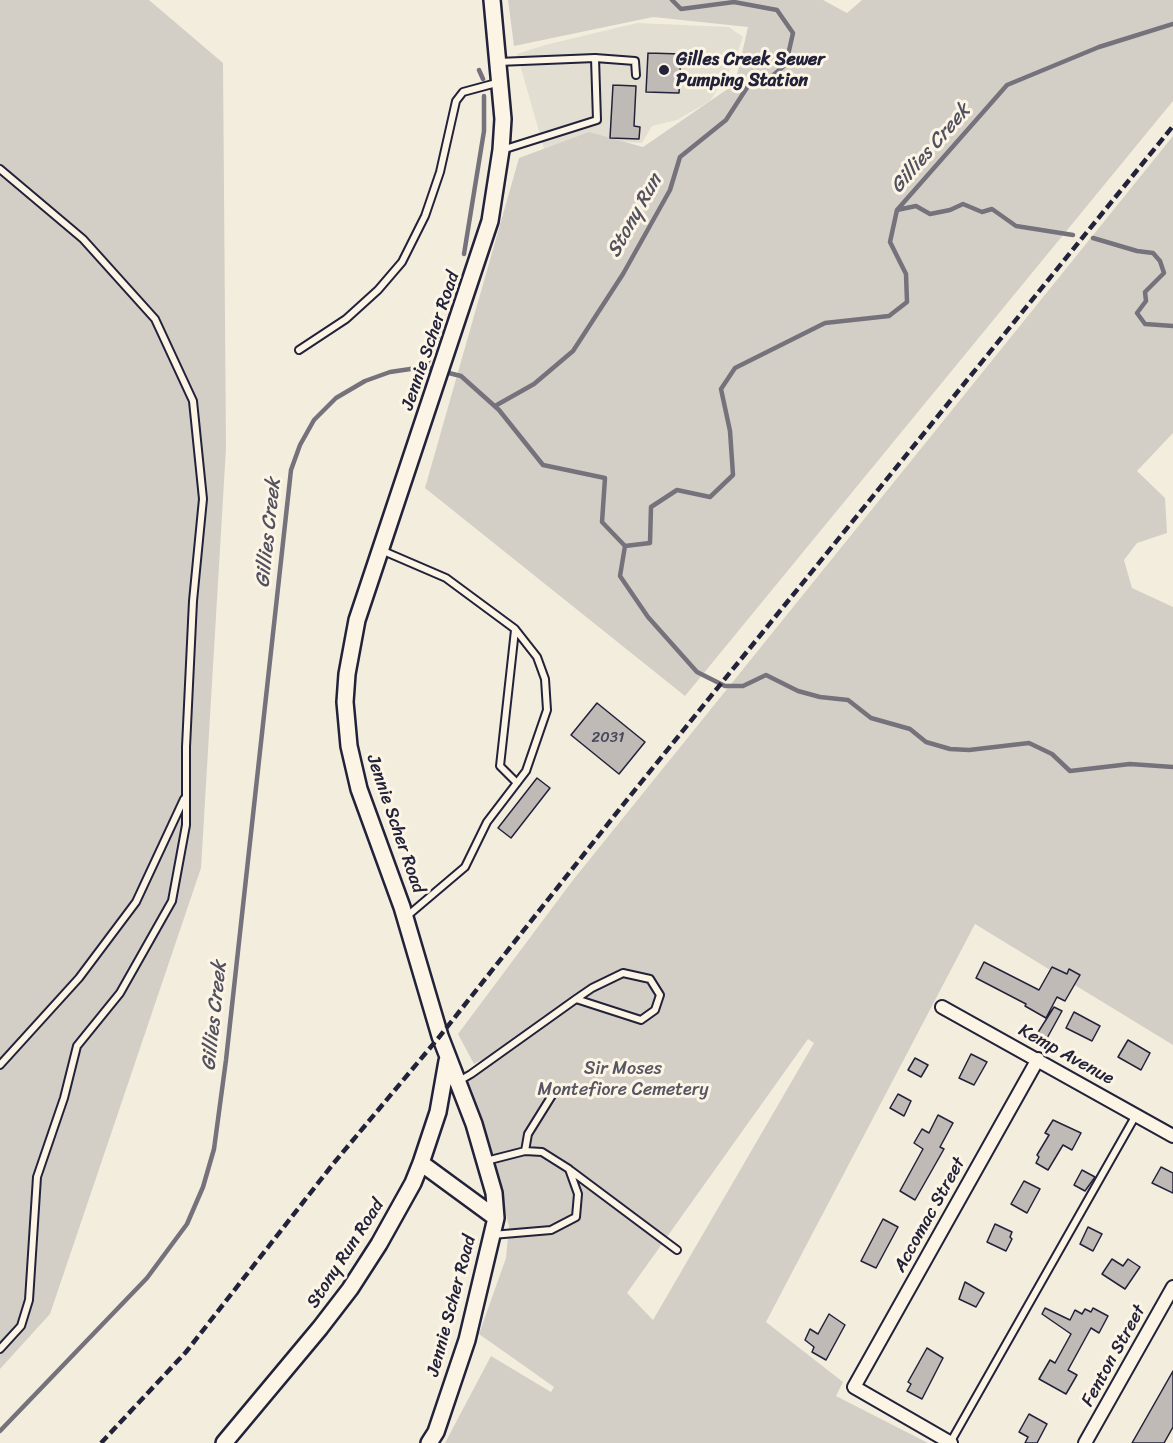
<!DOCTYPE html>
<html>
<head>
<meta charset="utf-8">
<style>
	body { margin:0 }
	canvas { display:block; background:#f3edde }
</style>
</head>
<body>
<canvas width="1173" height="1443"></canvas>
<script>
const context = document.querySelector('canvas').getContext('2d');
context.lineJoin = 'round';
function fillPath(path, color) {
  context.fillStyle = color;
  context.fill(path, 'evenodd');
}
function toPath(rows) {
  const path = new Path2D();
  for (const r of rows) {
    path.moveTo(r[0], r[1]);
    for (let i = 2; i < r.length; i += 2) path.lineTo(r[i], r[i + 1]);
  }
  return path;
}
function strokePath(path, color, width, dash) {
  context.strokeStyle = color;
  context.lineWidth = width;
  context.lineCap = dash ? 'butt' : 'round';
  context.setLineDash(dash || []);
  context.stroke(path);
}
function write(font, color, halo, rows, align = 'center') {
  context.font = font + ' Sriracha,sans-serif';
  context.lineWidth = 6;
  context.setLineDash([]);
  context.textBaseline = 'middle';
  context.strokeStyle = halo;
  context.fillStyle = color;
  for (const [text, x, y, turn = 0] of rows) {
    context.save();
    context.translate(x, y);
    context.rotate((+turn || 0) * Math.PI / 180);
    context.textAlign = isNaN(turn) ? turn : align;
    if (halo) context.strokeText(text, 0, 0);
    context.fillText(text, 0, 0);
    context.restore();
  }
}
const built = toPath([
	[637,23,729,27,743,37,733,65,710,101,677,120,652,126,642,143,580,139,544,149,517,54,545,45]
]);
const green = toPath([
	[0,0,149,0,223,63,226,448,201,868,50,1314,0,1369],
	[508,0,823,0,847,13,862,0,1173,0,1173,101,685,696,425,488,519,158,589,132,643,147,735,84,748,27,653,17,514,46],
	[1173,136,1173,433,1137,471,1165,498,1167,533,1137,543,1124,560,1132,588,1173,607,1173,1045,975,924,766,1322,843,1382,836,1396,928,1443,445,1443,491,1356,551,1392,554,1387,479,1334,506,1258,509,1226,491,1160,464,1084,481,1060,474,1064,458,1034,573,880],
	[808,1039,814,1043,653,1320,627,1293]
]);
const stream = toPath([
	[479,70,483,79],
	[897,210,916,206,930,214,950,210,963,204,982,212,992,209,1016,226,1073,235],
	[1093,238,1137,251,1153,253,1160,261,1164,273,1145,292,1146,301,1137,313,1145,324,1173,326],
	[464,254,484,131,484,96],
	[426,367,441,328],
	[495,406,534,384,573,351,623,274,670,190,680,157,726,120,750,83,769,79,786,64,793,33,777,10,734,2,681,9,672,0],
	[625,546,620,576,648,617,697,672,725,686,743,686,766,675,798,691,820,697,848,700,871,718,910,729,926,742,950,749,969,750,1029,743,1052,754,1070,771,1130,764,1173,767],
	[0,1431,147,1278,187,1224,203,1187,214,1149,226,1060,291,470,300,445,314,420,336,398,365,381,390,372,424,367,461,376,499,410,543,465,605,478,602,522,625,546,650,543,651,507,677,490,710,497,733,475,730,431,721,389,735,368,825,323,889,316,907,302,906,274,890,242,897,210,1007,85,1099,47,1173,24]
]);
const building = toPath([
	[648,53,681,54,679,93,646,92,648,53],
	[613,85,636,86,634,126,640,127,639,139,610,138,613,85],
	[597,703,645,742,619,774,571,735,597,703],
	[537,778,550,788,511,838,498,828,537,778],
	[984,962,1039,990,1052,967,1067,974,1069,969,1080,975,1065,1001,1057,997,1046,1018,1025,1006,1026,1004,976,978,984,962],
	[1054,1007,1062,1011,1046,1040,1037,1034,1054,1007],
	[1074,1012,1100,1026,1092,1041,1066,1028,1074,1012],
	[1128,1040,1150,1053,1141,1070,1118,1057,1128,1040],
	[971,1054,987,1062,974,1085,959,1078,971,1054],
	[915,1058,928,1065,921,1077,908,1070,915,1058],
	[898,1094,911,1101,904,1116,890,1108,898,1094],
	[938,1115,953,1123,940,1147,944,1149,915,1200,900,1191,923,1149,914,1143,922,1129,929,1133,938,1115],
	[1053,1120,1081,1133,1072,1150,1063,1145,1048,1170,1036,1163,1039,1157,1037,1155,1049,1135,1045,1133,1053,1120],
	[1161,1167,1173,1173,1173,1193,1152,1183,1161,1167],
	[1082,1170,1095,1177,1085,1191,1074,1185,1082,1170],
	[1024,1181,1040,1189,1027,1213,1011,1204,1024,1181],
	[883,1219,898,1227,876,1268,861,1261,883,1219],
	[995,1224,1012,1232,1010,1237,1012,1239,1006,1251,987,1242,995,1224],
	[1088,1227,1102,1234,1093,1251,1080,1244,1088,1227],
	[1112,1259,1123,1266,1128,1259,1140,1267,1125,1289,1102,1274,1112,1259],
	[965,1282,984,1293,976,1307,959,1299,965,1282],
	[1045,1308,1070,1320,1075,1310,1082,1314,1085,1309,1091,1312,1093,1308,1108,1316,1099,1333,1091,1328,1068,1370,1077,1375,1066,1394,1039,1379,1050,1360,1055,1363,1071,1334,1042,1314,1045,1308],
	[829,1314,845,1325,826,1360,812,1352,814,1347,805,1340,810,1329,818,1334,829,1314],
	[927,1348,943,1358,922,1399,907,1391,911,1384,908,1382,927,1348],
	[1173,1371,1173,1427,1164,1443,1132,1443,1173,1371],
	[1029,1414,1047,1424,1037,1443,1025,1443,1028,1437,1019,1432,1029,1414]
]);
const service = toPath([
	[498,62,595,58,635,61,636,75],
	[502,150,597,120,595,58],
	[0,169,83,239,155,319,193,401,203,499,193,601,186,747,186,825,172,901,120,993,77,1046,64,1098,37,1177,29,1300,21,1326,0,1349],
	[299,350,346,319,378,290,402,262,425,216,440,172,456,101,463,92,500,82],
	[381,550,446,578,515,629,537,657,545,679,547,710,526,771,487,822,465,867,406,917],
	[515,630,500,766,517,783],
	[0,1065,79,978,136,902,184,799],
	[459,1081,471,1074,576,999,592,988,623,973,650,979,660,995,655,1010,641,1020,576,999],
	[525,1151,528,1134,556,1089],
	[486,1161,525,1151,542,1152,569,1169,578,1194,576,1217,551,1230,492,1235],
	[570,1170,677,1250],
	[950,1443,1136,1115]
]);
const minor = toPath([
	[942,1007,1173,1136],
	[951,1443,854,1387,1038,1059],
	[1085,1443,1173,1287]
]);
const tertiary = toPath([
	[421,1163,496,1218],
	[224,1443,320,1328,350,1289,379,1244,413,1183,421,1163,438,1112,447,1061],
	[429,1443,436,1432,467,1340,496,1218,494,1193,474,1124,440,1036,402,907,359,789,349,746,345,702,347,674,357,620,490,221,501,150,503,119,492,0]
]);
const rail = toPath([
	[101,1443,186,1352,333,1164,440,1036,630,796,1173,126]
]);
const markers = [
	[664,70,6,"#22223b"]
];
const numberNames = [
	["2031",608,738]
];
const poiNames = [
	["Gilles Creek Sewer",676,60],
	["Pumping Station",676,81]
];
const streetNames = [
	["Jennie Scher Road",431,341,-71],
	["Jennie Scher Road",395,824,71],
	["Kemp Avenue",1066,1055,29],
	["Accomac Street",930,1215,-61],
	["Stony Run Road",346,1254,-57],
	["Jennie Scher Road",452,1306,-75],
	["Fenton Street",1114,1356,-61]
];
const parkNames = [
	["Sir Moses",623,1069],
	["Montefiore Cemetery",623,1090]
];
const waterNames = [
	["Gillies Creek",931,149,-49],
	["Stony Run",635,216,-61],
	["Gillies Creek",269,533,-84],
	["Gillies Creek",215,1016,-84]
];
fillPath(built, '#e3ded2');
fillPath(green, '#d4cfc6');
strokePath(stream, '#75727b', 4.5);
fillPath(building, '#bfbab6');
strokePath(building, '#22223b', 1.5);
strokePath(service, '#22223b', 10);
strokePath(minor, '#22223b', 16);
strokePath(tertiary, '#22223b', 20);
strokePath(service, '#fcf5e5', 6);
strokePath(minor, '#fcf5e5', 12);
strokePath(tertiary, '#fcf5e5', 15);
strokePath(rail, '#22223b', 4.5, [9, 4.5]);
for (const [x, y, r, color] of markers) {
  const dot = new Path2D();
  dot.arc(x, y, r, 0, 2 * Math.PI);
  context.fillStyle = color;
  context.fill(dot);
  strokePath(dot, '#fcf5e5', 2);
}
write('15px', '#49485a', null, numberNames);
write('bold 18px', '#22223b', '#fcf5e5', poiNames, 'left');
write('18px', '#22223b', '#fcf5e5', streetNames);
write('18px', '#575665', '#fcf5e5', parkNames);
write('italic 20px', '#525160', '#fcf5e5', waterNames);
</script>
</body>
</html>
